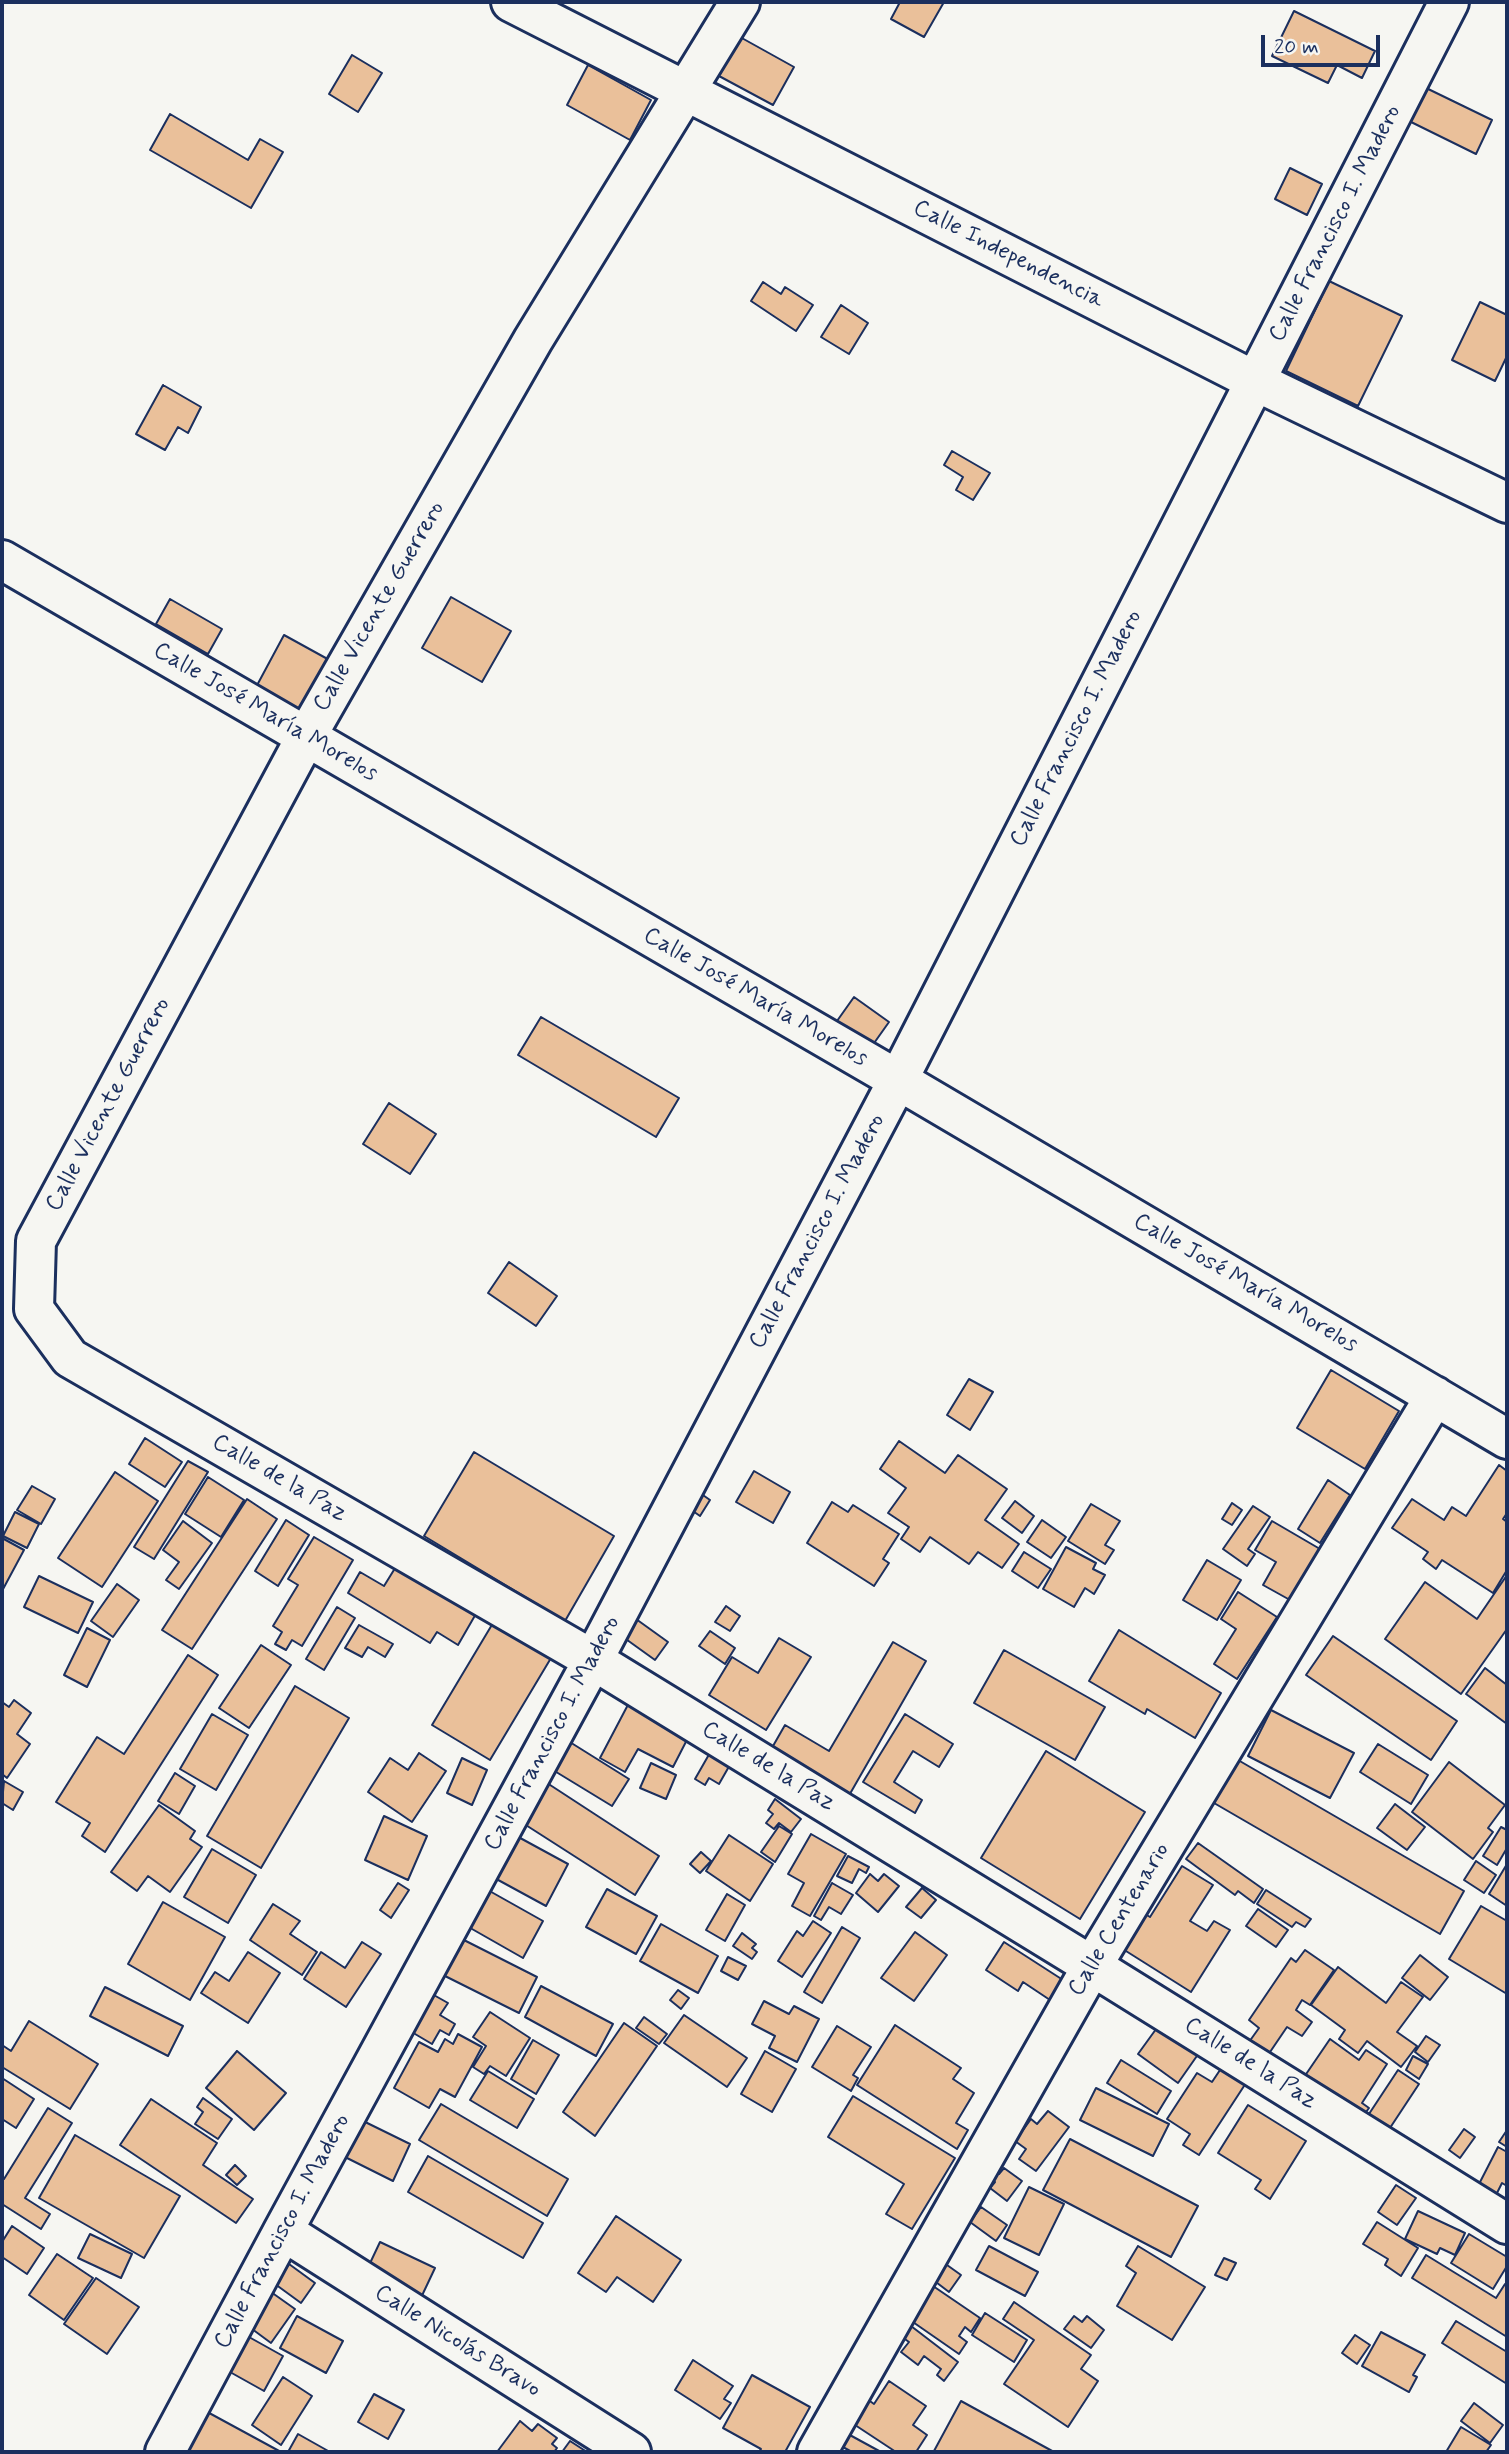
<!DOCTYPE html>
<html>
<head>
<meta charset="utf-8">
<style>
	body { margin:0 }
	#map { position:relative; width:1509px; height:2454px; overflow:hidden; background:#f6f6f2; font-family:Mynerve,sans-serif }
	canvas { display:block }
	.frame { position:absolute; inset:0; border:4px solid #1b2f5e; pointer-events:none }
	.scale { position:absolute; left:1261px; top:35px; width:119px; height:32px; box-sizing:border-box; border:4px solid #1b2f5e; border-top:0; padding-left:9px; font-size:21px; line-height:24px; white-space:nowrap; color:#1b2f5e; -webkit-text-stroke:5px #f6f6f2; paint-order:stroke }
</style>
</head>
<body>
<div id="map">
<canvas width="1509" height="2454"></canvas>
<div class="frame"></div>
<div class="scale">20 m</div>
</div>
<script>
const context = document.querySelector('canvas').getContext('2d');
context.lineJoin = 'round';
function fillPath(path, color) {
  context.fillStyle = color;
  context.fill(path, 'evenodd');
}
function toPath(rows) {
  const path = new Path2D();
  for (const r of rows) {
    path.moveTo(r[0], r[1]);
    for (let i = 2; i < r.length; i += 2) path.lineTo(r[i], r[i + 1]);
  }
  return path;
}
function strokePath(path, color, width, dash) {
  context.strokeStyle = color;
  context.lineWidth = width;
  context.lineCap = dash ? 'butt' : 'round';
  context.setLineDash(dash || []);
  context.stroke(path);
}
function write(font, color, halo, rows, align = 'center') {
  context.font = font + ' Mynerve,sans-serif';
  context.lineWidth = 5;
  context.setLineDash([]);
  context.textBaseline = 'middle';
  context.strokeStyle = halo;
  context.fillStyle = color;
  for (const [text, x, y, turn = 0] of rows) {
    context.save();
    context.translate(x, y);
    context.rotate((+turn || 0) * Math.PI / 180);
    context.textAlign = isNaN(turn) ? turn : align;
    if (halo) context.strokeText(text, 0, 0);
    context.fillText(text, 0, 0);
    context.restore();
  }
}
const building = toPath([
	[900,2,944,2,924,37,891,19,900,2],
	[1294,11,1375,51,1362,78,1337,65,1328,83,1272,56,1294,11],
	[740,37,794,67,773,105,719,76,740,37],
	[352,55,382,73,358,112,329,94,352,55],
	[588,65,651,100,630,140,567,105,588,65],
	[1422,86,1492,120,1476,154,1407,120,1422,86],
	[170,114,248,160,260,139,283,152,251,208,150,150,170,114],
	[1290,168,1322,184,1307,215,1275,199,1290,168],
	[1329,281,1402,316,1358,406,1286,371,1329,281],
	[763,282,781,294,785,287,813,305,796,331,751,301,763,282],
	[1480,302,1507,315,1507,356,1495,381,1452,360,1480,302],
	[841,305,868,323,849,354,821,337,841,305],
	[163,385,201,407,188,433,178,427,165,450,136,434,163,385],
	[952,451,990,473,973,500,956,490,963,477,944,465,952,451],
	[451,597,511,631,482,682,422,648,451,597],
	[170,599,222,629,208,654,156,624,170,599],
	[284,635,333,662,303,716,255,689,284,635],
	[854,997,889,1022,872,1046,837,1021,854,997],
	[541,1017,679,1098,656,1137,518,1055,541,1017],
	[389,1103,436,1134,410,1174,363,1144,389,1103],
	[509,1262,557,1296,536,1326,488,1293,509,1262],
	[1331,1370,1399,1411,1365,1469,1297,1428,1331,1370],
	[969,1379,993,1392,970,1430,947,1415,969,1379],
	[145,1438,182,1462,165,1487,129,1464,145,1438],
	[899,1441,945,1473,958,1455,1007,1489,985,1520,1019,1544,1002,1568,978,1552,969,1564,930,1537,920,1552,901,1539,909,1527,888,1513,906,1488,880,1469,899,1441],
	[474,1452,614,1536,565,1621,424,1536,474,1452],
	[188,1461,208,1472,154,1559,134,1547,188,1461],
	[1499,1465,1507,1471,1507,1513,1503,1519,1507,1522,1507,1570,1493,1593,1442,1560,1436,1569,1423,1559,1428,1552,1392,1528,1412,1499,1444,1520,1452,1507,1466,1516,1499,1465],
	[754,1471,790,1492,773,1523,736,1502,754,1471],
	[115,1472,158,1501,102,1587,58,1558,115,1472],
	[208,1477,244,1500,221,1537,185,1514,208,1477],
	[1328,1480,1350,1495,1320,1543,1298,1529,1328,1480],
	[32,1486,55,1499,41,1524,17,1510,32,1486],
	[700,1493,710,1500,700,1516,690,1509,700,1493],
	[247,1499,277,1519,192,1649,162,1630,247,1499],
	[1015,1501,1034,1516,1022,1533,1002,1518,1015,1501],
	[832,1502,848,1512,853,1505,899,1534,883,1559,889,1563,874,1586,807,1543,832,1502],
	[1232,1503,1242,1510,1232,1525,1222,1519,1232,1503],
	[1091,1504,1120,1521,1105,1545,1114,1550,1105,1564,1068,1541,1091,1504],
	[1253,1506,1270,1517,1248,1549,1255,1554,1247,1566,1223,1549,1253,1506],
	[15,1512,39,1524,27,1548,3,1536,15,1512],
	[286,1520,309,1535,278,1586,255,1571,286,1520],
	[1042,1520,1066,1537,1051,1558,1027,1542,1042,1520],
	[183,1521,212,1543,179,1589,166,1580,179,1562,163,1550,183,1521],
	[1272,1521,1320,1549,1290,1600,1263,1585,1276,1562,1255,1550,1272,1521],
	[314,1537,353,1560,302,1646,292,1640,286,1650,275,1644,282,1632,273,1626,298,1585,288,1579,314,1537],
	[2,1538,24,1550,2,1591,2,1538],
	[1066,1547,1096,1563,1093,1569,1105,1575,1094,1594,1085,1588,1074,1607,1043,1589,1066,1547],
	[1024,1552,1051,1569,1038,1588,1012,1571,1024,1552],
	[1207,1560,1241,1580,1217,1620,1183,1600,1207,1560],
	[397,1565,477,1612,458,1645,437,1632,430,1643,348,1593,360,1572,384,1586,397,1565],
	[1507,1575,1507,1629,1461,1694,1385,1639,1425,1582,1477,1619,1507,1575],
	[39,1576,93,1602,78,1633,24,1607,39,1576],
	[117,1584,139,1600,113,1637,91,1621,117,1584],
	[1238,1592,1277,1617,1237,1679,1214,1664,1236,1629,1221,1619,1238,1592],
	[726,1606,740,1616,730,1631,715,1622,726,1606],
	[337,1607,355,1618,324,1670,306,1659,337,1607],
	[496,1618,554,1653,490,1760,432,1725,496,1618],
	[636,1619,668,1642,655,1660,623,1637,636,1619],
	[359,1625,393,1644,385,1657,368,1647,362,1657,345,1648,359,1625],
	[87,1628,110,1640,87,1687,64,1675,87,1628],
	[1119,1630,1221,1693,1195,1738,1147,1709,1145,1714,1089,1681,1119,1630],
	[710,1631,735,1648,725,1664,699,1646,710,1631],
	[1333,1636,1457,1721,1431,1760,1306,1675,1333,1636],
	[779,1638,811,1657,766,1730,709,1695,732,1657,758,1673,779,1638],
	[893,1642,926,1661,847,1799,769,1753,785,1725,829,1751,893,1642],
	[261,1645,291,1665,249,1728,219,1708,261,1645],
	[1004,1650,1105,1707,1075,1760,974,1703,1004,1650],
	[188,1655,218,1675,105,1852,82,1836,90,1823,56,1802,97,1737,124,1754,188,1655],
	[1485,1668,1507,1685,1507,1724,1466,1694,1485,1668],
	[295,1686,349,1718,261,1868,207,1836,295,1686],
	[631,1699,691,1732,673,1767,638,1749,625,1772,600,1758,631,1699],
	[14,1700,31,1713,17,1734,30,1744,7,1778,2,1774,2,1702,9,1707,14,1700],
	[1271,1710,1354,1753,1330,1798,1248,1756,1271,1710],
	[212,1714,248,1735,216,1790,180,1769,212,1714],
	[905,1714,953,1744,939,1767,913,1751,894,1782,922,1800,915,1813,863,1782,905,1714],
	[565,1739,629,1779,612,1806,548,1767,565,1739],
	[1378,1744,1428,1775,1411,1804,1360,1772,1378,1744],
	[711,1751,731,1763,719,1784,709,1778,705,1785,695,1779,711,1751],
	[1046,1751,1145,1812,1080,1919,981,1858,1046,1751],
	[419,1753,446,1771,412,1822,368,1792,390,1758,408,1770,419,1753],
	[462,1758,487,1770,472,1805,447,1793,462,1758],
	[1238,1760,1464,1891,1440,1934,1214,1803,1238,1760],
	[1449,1762,1505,1805,1488,1828,1493,1832,1473,1859,1412,1812,1449,1762],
	[651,1763,676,1775,666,1799,640,1788,651,1763],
	[175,1773,195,1786,179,1814,158,1801,175,1773],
	[4,1781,23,1792,13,1810,2,1803,4,1781],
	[544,1781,659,1856,635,1895,518,1820,544,1781],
	[775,1799,801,1819,791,1832,779,1823,774,1829,766,1823,773,1814,768,1810,775,1799],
	[1395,1804,1425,1827,1407,1850,1377,1828,1395,1804],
	[159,1805,195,1831,190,1839,202,1847,170,1892,148,1876,137,1891,111,1872,159,1805],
	[384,1816,427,1836,408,1880,365,1860,384,1816],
	[779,1826,792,1834,775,1862,761,1852,779,1826],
	[1501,1827,1507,1830,1507,1848,1497,1865,1483,1856,1501,1827],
	[511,1833,568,1864,546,1906,489,1875,511,1833],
	[811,1834,846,1854,810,1916,792,1906,804,1883,788,1874,811,1834],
	[729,1835,773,1864,750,1901,706,1871,729,1835],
	[1198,1843,1263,1889,1254,1903,1238,1891,1235,1895,1186,1859,1198,1843],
	[212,1849,256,1875,228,1923,184,1897,212,1849],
	[701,1852,711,1861,700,1873,690,1864,701,1852],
	[848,1856,869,1867,866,1873,859,1869,852,1883,837,1876,848,1856],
	[1476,1861,1496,1875,1484,1893,1464,1880,1476,1861],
	[1507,1864,1507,1906,1489,1894,1507,1864],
	[1182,1866,1213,1885,1190,1921,1207,1931,1214,1921,1230,1930,1191,1992,1118,1946,1140,1911,1150,1917,1182,1866],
	[870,1874,878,1881,884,1874,899,1886,878,1912,856,1893,870,1874],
	[398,1883,409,1890,391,1918,380,1910,398,1883],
	[832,1883,853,1895,841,1914,829,1907,821,1920,814,1916,832,1883],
	[922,1888,936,1900,921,1918,906,1907,922,1888],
	[486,1889,543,1921,523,1958,465,1925,486,1889],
	[607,1889,657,1916,636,1954,586,1927,607,1889],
	[1266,1890,1311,1919,1305,1927,1296,1922,1292,1927,1257,1904,1266,1890],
	[727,1894,745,1905,725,1941,706,1930,727,1894],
	[163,1902,225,1937,190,2000,128,1964,163,1902],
	[273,1904,300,1921,290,1934,317,1952,302,1975,250,1940,273,1904],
	[1481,1906,1507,1921,1507,1994,1449,1959,1481,1906],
	[1258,1909,1288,1930,1276,1947,1246,1926,1258,1909],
	[813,1921,831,1933,802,1977,778,1961,797,1931,803,1936,813,1921],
	[661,1924,718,1956,698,1993,640,1961,661,1924],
	[842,1927,860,1938,822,2003,804,1992,842,1927],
	[915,1932,947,1955,914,2001,881,1978,915,1932],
	[742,1933,756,1944,752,1948,757,1952,752,1959,733,1946,742,1933],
	[456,1936,537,1977,519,2013,437,1972,456,1936],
	[362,1942,381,1954,346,2007,304,1979,321,1952,345,1968,362,1942],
	[1004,1942,1063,1980,1050,2000,1023,1982,1018,1991,986,1970,1004,1942],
	[1305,1950,1334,1970,1310,2005,1302,2000,1296,2010,1312,2022,1302,2036,1287,2027,1268,2055,1249,2042,1259,2028,1249,2020,1291,1958,1296,1962,1305,1950],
	[248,1952,280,1973,248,2023,201,1993,215,1972,229,1981,248,1952],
	[1420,1955,1448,1977,1430,2000,1402,1978,1420,1955],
	[728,1957,746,1966,738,1980,721,1971,728,1957],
	[1338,1967,1386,2003,1401,1982,1423,1997,1397,2032,1417,2046,1401,2067,1367,2041,1358,2053,1339,2039,1345,2030,1311,2005,1338,1967],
	[541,1986,613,2024,596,2056,525,2017,541,1986],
	[105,1987,183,2026,168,2056,90,2016,105,1987],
	[678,1990,689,1998,681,2009,670,2000,678,1990],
	[432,1994,448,2003,440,2015,455,2024,449,2035,440,2030,432,2044,410,2031,432,1994],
	[764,2001,789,2014,794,2006,819,2019,797,2062,769,2048,775,2036,752,2024,764,2001],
	[490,2012,530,2038,506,2076,490,2066,484,2074,473,2067,486,2046,473,2037,490,2012],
	[684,2015,747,2058,727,2087,664,2043,684,2015],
	[644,2017,667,2034,659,2044,636,2028,644,2017],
	[29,2021,98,2064,70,2109,2,2067,2,2045,11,2051,29,2021],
	[624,2023,657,2046,595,2136,563,2112,624,2023],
	[895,2025,961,2068,953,2079,974,2093,956,2123,968,2130,957,2149,857,2085,895,2025],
	[1159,2025,1199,2053,1178,2083,1138,2054,1159,2025],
	[837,2026,871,2047,853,2075,858,2078,851,2091,812,2067,837,2026],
	[458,2034,482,2047,455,2097,440,2089,429,2108,394,2088,419,2042,438,2052,445,2039,453,2044,458,2034],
	[1426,2036,1440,2045,1428,2062,1415,2052,1426,2036],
	[1330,2039,1359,2060,1366,2050,1387,2064,1362,2103,1369,2108,1358,2123,1300,2083,1330,2039],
	[533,2040,559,2055,536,2094,511,2079,533,2040],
	[237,2051,286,2093,254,2130,206,2088,237,2051],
	[765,2051,796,2069,772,2112,741,2094,765,2051],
	[1413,2056,1428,2064,1419,2079,1406,2070,1413,2056],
	[1121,2060,1171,2091,1157,2114,1107,2083,1121,2060],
	[1222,2067,1246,2083,1199,2155,1183,2145,1190,2134,1167,2119,1197,2073,1212,2082,1222,2067],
	[1398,2070,1419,2084,1386,2134,1365,2120,1398,2070],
	[488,2071,534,2099,517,2128,470,2100,488,2071],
	[2,2078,34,2099,16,2128,2,2119,2,2078],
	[1096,2088,1169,2124,1153,2156,1080,2120,1096,2088],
	[853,2096,955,2158,912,2229,886,2214,904,2184,828,2137,853,2096],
	[203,2098,232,2119,218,2139,195,2124,203,2112,197,2107,203,2098],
	[151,2099,217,2143,203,2165,253,2199,236,2223,120,2145,151,2099],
	[441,2104,568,2179,547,2216,419,2140,441,2104],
	[1248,2105,1306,2141,1270,2199,1255,2189,1261,2180,1218,2153,1248,2105],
	[48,2108,72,2123,25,2198,50,2214,41,2229,2,2204,2,2178,4,2179,48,2108],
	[1048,2111,1069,2127,1036,2171,1019,2159,1026,2149,1015,2141,1031,2119,1037,2124,1048,2111],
	[355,2117,410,2144,393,2181,337,2153,355,2117],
	[1464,2129,1475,2137,1460,2158,1449,2150,1464,2129],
	[1507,2130,1507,2147,1499,2142,1507,2130],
	[75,2135,180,2196,144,2258,39,2198,75,2135],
	[1070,2139,1198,2206,1171,2257,1043,2190,1070,2139],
	[1498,2147,1507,2152,1507,2186,1502,2183,1496,2195,1478,2186,1498,2147],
	[428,2156,543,2223,523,2258,408,2192,428,2156],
	[235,2165,246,2176,237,2185,226,2175,235,2165],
	[1004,2168,1022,2181,1007,2201,990,2188,995,2182,990,2178,995,2172,999,2174,1004,2168],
	[1396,2185,1416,2198,1397,2225,1378,2212,1396,2185],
	[1029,2187,1064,2204,1039,2255,1004,2238,1029,2187],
	[981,2207,1007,2225,996,2241,970,2222,981,2207],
	[1418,2211,1465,2233,1455,2255,1440,2248,1437,2254,1405,2239,1418,2211],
	[616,2216,681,2260,653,2302,617,2277,606,2292,578,2273,616,2216],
	[1377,2222,1418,2248,1401,2276,1385,2265,1388,2259,1363,2244,1377,2222],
	[12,2226,44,2248,27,2274,2,2257,2,2242,12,2226],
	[90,2234,132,2254,121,2278,78,2258,90,2234],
	[1469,2234,1507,2257,1507,2266,1493,2289,1451,2263,1469,2234],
	[380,2242,435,2268,418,2304,363,2278,380,2242],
	[989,2246,1038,2272,1025,2296,976,2270,989,2246],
	[1138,2246,1205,2287,1172,2340,1117,2306,1136,2273,1126,2266,1138,2246],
	[57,2254,93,2278,64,2320,29,2295,57,2254],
	[1426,2255,1496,2298,1505,2284,1507,2285,1507,2337,1412,2278,1426,2255],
	[1224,2258,1236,2263,1227,2280,1215,2275,1224,2258],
	[940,2260,961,2275,949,2292,928,2276,940,2260],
	[289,2264,315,2283,301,2303,275,2284,289,2264],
	[96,2278,139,2307,107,2354,64,2324,96,2278],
	[933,2286,980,2318,971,2332,965,2327,959,2336,967,2342,959,2354,910,2320,933,2286],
	[271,2292,295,2309,271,2343,248,2326,271,2292],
	[1014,2302,1091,2355,1081,2369,1098,2381,1068,2427,1004,2384,1034,2340,1003,2319,1014,2302],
	[985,2313,1027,2340,1014,2362,972,2335,985,2313],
	[297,2316,343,2341,326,2373,280,2348,297,2316],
	[1074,2316,1082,2322,1087,2316,1104,2330,1091,2348,1064,2329,1074,2316],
	[1456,2321,1507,2352,1507,2384,1442,2343,1456,2321],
	[911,2326,958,2362,944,2381,937,2375,941,2369,924,2356,918,2365,901,2352,909,2342,902,2337,911,2326],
	[240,2332,283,2356,264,2391,221,2367,240,2332],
	[1381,2332,1425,2355,1413,2375,1417,2377,1409,2392,1362,2366,1381,2332],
	[1355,2335,1370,2345,1357,2364,1342,2353,1355,2335],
	[693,2360,733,2386,724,2399,731,2403,720,2419,675,2390,693,2360],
	[752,2375,810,2407,785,2452,759,2452,761,2449,723,2428,752,2375],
	[283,2377,312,2396,281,2445,252,2425,283,2377],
	[889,2381,926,2406,913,2425,927,2435,916,2452,896,2452,852,2423,867,2399,874,2404,889,2381],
	[374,2394,404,2410,388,2439,358,2422,374,2394],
	[961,2401,1054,2452,936,2452,934,2451,961,2401],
	[1474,2403,1503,2425,1490,2443,1461,2421,1474,2403],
	[200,2408,281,2452,190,2452,180,2447,200,2408],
	[520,2421,532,2431,538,2424,557,2438,552,2444,557,2448,554,2452,497,2452,520,2421],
	[1461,2427,1491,2445,1486,2452,1446,2452,1461,2427],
	[298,2434,330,2452,288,2452,298,2434],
	[848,2434,881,2452,852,2452,841,2446,848,2434],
	[570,2441,587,2452,562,2452,570,2441]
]);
const minor = toPath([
	[511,2,1255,381,1507,503],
	[740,2,533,340,306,737,36,1241,34,1309,70,1358,593,1660,1092,1966,1507,2224],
	[2,560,898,1080,1507,1439],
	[283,2231,631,2452],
	[165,2452,283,2231,593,1660,898,1080,1449,2],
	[817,2452,1092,1966,1435,1396]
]);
const streetNames = [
	["Calle Francisco I. Madero",1336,224,-63],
	["Calle Independencia",1008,255,27],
	["Calle Vicente Guerrero",380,607,-60],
	["Calle José María Morelos",265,713,30],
	["Calle Francisco I. Madero",1077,729,-63],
	["Calle José María Morelos",755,998,30],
	["Calle Vicente Guerrero",109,1105,-62],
	["Calle Francisco I. Madero",818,1232,-62],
	["Calle José María Morelos",1245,1284,30],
	["Calle de la Paz",279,1479,30],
	["Calle Francisco I. Madero",553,1734,-62],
	["Calle de la Paz",768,1767,31],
	["Calle Centenario",1120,1920,-59],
	["Calle de la Paz",1250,2064,32],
	["Calle Francisco I. Madero",283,2232,-62],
	["Calle Nicolás Bravo",457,2342,32]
];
fillPath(building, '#eac09a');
strokePath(building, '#1b2f5e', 2);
strokePath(minor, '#1b2f5e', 44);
strokePath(minor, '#f6f6f2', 38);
write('24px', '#1b2f5e', '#f6f6f2', streetNames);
</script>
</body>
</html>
